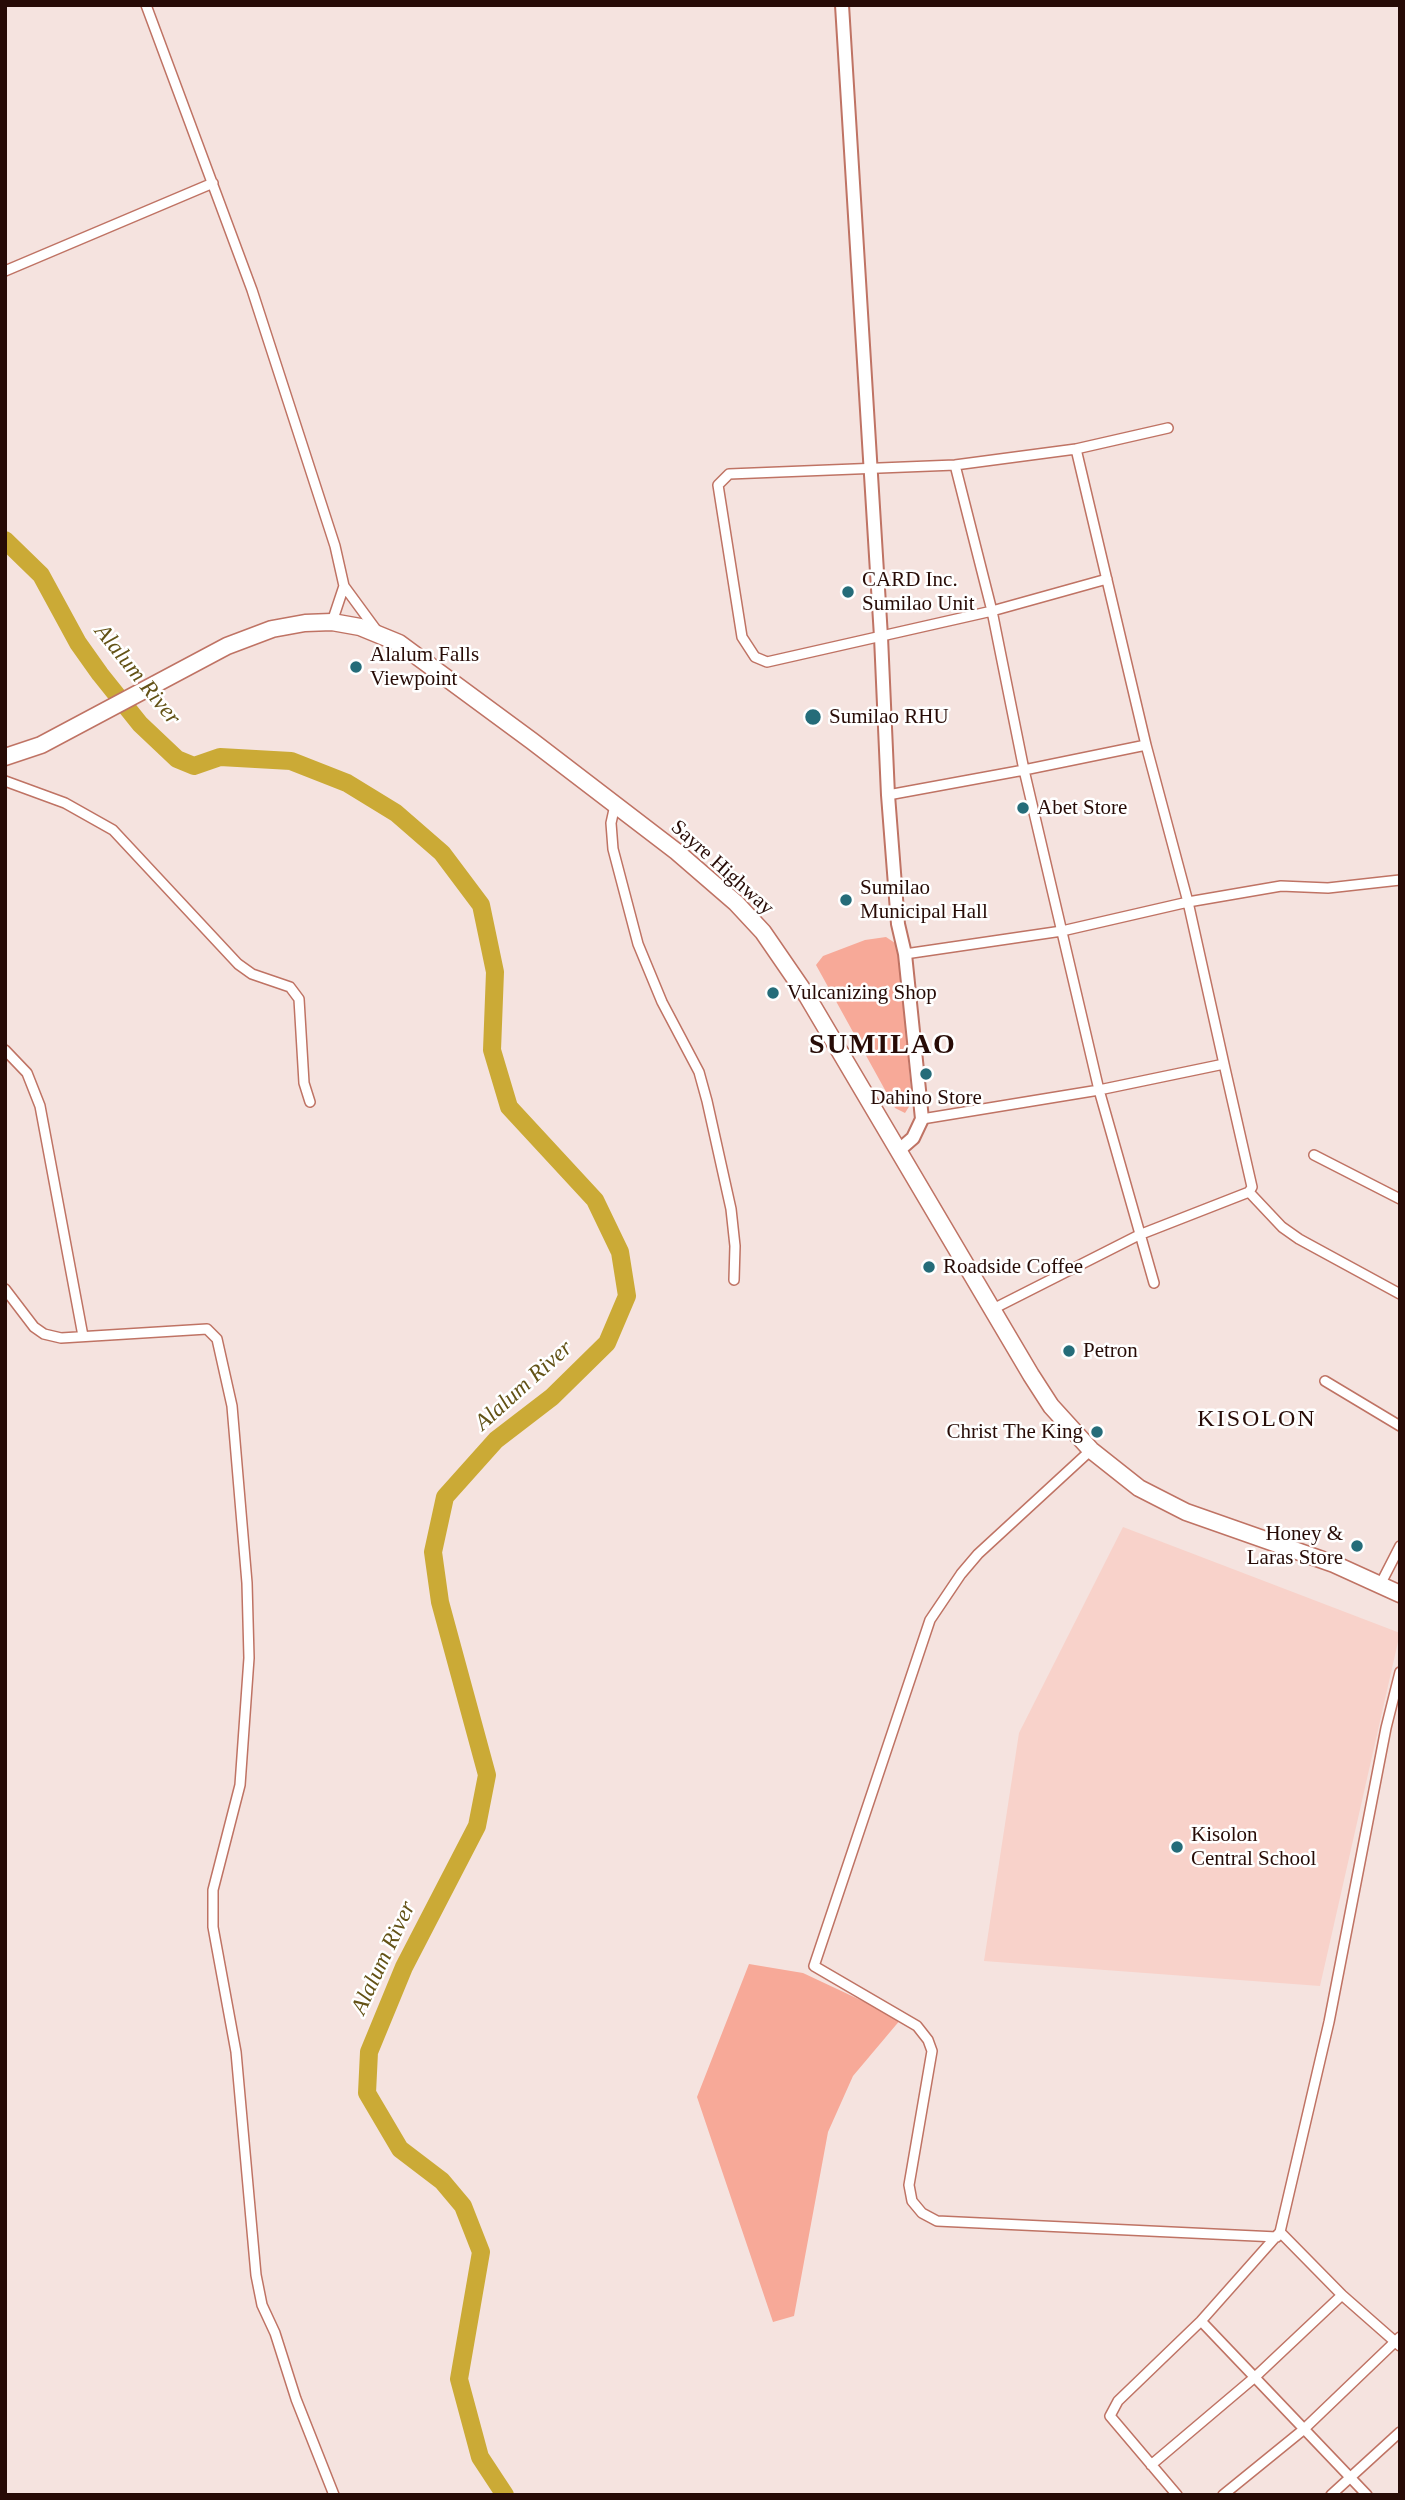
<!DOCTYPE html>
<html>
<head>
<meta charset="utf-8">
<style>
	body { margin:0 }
	#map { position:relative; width:1405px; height:2500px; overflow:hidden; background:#f5e3df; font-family:Georgia,serif }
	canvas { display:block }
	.frame { position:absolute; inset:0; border:7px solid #270b06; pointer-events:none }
</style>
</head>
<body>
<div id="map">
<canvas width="1405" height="2500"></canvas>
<div class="frame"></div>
</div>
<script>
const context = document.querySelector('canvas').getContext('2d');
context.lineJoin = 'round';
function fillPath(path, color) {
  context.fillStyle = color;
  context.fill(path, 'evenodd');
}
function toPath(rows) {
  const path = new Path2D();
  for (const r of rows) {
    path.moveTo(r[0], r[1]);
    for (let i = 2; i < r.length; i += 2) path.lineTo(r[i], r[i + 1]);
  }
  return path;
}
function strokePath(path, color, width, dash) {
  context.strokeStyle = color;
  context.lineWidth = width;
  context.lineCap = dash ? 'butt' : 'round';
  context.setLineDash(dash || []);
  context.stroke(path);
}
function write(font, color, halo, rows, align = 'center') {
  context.font = font + ' Georgia,serif';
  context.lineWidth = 5;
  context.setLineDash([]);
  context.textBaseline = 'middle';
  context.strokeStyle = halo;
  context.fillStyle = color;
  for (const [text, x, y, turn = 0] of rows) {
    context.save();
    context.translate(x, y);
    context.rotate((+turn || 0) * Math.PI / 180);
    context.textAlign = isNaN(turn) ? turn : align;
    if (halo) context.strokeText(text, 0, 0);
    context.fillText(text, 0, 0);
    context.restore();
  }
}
const built = toPath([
	[1123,1527,1400,1633,1320,1986,984,1961,1019,1733]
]);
const green = toPath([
	[886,937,898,945,912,1102,905,1113,895,1108,816,965,823,956,865,940],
	[749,1964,803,1973,901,2019,853,2076,828,2132,794,2316,773,2322,697,2097]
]);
const river = toPath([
	[5,540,41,575,78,643,100,674,140,724,177,759,194,766,220,757,291,761,347,783,396,813,442,853,481,905,495,972,492,1050,509,1107,595,1200,620,1252,627,1296,607,1343,552,1397,496,1440,445,1497,433,1552,440,1602,487,1775,477,1826,404,1967,369,2052,367,2093,400,2149,442,2181,463,2206,481,2252,459,2379,480,2457,505,2495]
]);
const street = toPath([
	[146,5,252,290,335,546,344,586,332,622],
	[5,271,213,183],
	[955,465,992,611,1024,770,1146,745,1076,449],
	[1107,579,992,611,767,662,755,657,742,637,718,485,729,474,955,465,1076,449,1168,428],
	[344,586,377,631],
	[1146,745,1188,902,1281,886,1328,888,1400,880],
	[5,781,65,803,113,830,238,964,252,974,290,987,299,999,304,1083,310,1102],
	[888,795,1024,770,1099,1090,1154,1283],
	[615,805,611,823,613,849,638,944,662,1002,699,1072,707,1101,731,1209,735,1246,734,1280],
	[905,954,1062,931,1188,902,1224,1064],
	[5,1050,27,1073,40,1106,83,1336],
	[922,1119,1099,1090,1224,1064,1252,1187,1249,1192,1139,1235,991,1310],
	[1314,1155,1400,1199],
	[1249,1192,1282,1227,1299,1239,1400,1294],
	[5,1289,34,1327,44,1334,61,1338,207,1329,217,1339,232,1406,247,1583,249,1658,240,1785,213,1890,213,1927,236,2052,256,2275,262,2305,275,2333,296,2399,334,2495],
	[1325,1381,1400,1426],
	[1091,1450,978,1554,961,1574,930,1620,814,1966,917,2026,928,2040,932,2051,909,2185,912,2201,922,2213,937,2221,1277,2237],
	[1380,1585,1400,1546],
	[1280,2232,1342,2295,1400,2346],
	[1201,2321,1367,2495],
	[1151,2465,1255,2377,1342,2295],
	[1177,2495,1110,2416,1118,2401,1201,2321,1280,2232,1329,2022,1386,1728,1400,1672],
	[1223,2495,1303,2430,1400,2337],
	[1331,2495,1400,2432]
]);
const secondary = toPath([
	[842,5,881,637,888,795,898,924,905,954,922,1119,913,1138,898,1151]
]);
const highway = toPath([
	[5,757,41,745,227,646,272,629,305,623,332,622,360,627,399,643,532,741,677,852,736,903,763,932,807,996,1031,1375,1051,1406,1091,1450,1139,1488,1186,1512,1334,1564,1400,1594]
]);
const markers = [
	[848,592,7,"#256c79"],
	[356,667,7,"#256c79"],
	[813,717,9,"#256c79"],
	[1023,808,7,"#256c79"],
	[846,900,7,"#256c79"],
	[773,993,7,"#256c79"],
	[926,1074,7,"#256c79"],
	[929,1267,7,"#256c79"],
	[1069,1351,7,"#256c79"],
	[1097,1432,7,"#256c79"],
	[1357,1546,7,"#256c79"],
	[1177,1847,7,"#256c79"]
];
const poiNames = [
	["CARD Inc.",862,580],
	["Sumilao Unit",862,604],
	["Alalum Falls",370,655],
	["Viewpoint",370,679],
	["Sumilao RHU",829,717],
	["Abet Store",1037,808],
	["Sumilao",860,888],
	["Municipal Hall",860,912],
	["Vulcanizing Shop",787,993],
	["Dahino Store",926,1098,"center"],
	["Roadside Coffee",943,1267],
	["Petron",1083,1351],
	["Christ The King",1083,1432,"right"],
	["Honey &",1343,1534,"right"],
	["Laras Store",1343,1558,"right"],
	["Kisolon",1191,1835],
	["Central School",1191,1859]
];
const streetNames = [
	["Sayre Highway",722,868,42]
];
const waterNames = [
	["Alalum River",137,675,51],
	["Alalum River",524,1386,-42],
	["Alalum River",384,1958,-65]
];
const quarterNames = [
	["KISOLON",1257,1420]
];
const districtNames = [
	["SUMILAO",883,1046]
];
fillPath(built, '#f8d2ca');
fillPath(green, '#f7a998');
strokePath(river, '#cbaa36', 18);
strokePath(street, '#bf7364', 12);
strokePath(secondary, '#bf7364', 16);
strokePath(highway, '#bf7364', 19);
strokePath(street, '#fff', 9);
strokePath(secondary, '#fff', 12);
strokePath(highway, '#fff', 16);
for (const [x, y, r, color] of markers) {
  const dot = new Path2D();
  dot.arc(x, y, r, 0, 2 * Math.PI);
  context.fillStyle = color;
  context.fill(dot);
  strokePath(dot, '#fff', 2.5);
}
write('21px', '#270b06', '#fff', poiNames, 'left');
write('21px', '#270b06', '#fff', streetNames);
write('italic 23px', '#635216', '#fff', waterNames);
context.letterSpacing = '2px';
write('24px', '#270b06', '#fff', quarterNames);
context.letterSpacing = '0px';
context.letterSpacing = '2px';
write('bold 28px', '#270b06', '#fff', districtNames);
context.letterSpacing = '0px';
</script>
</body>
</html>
